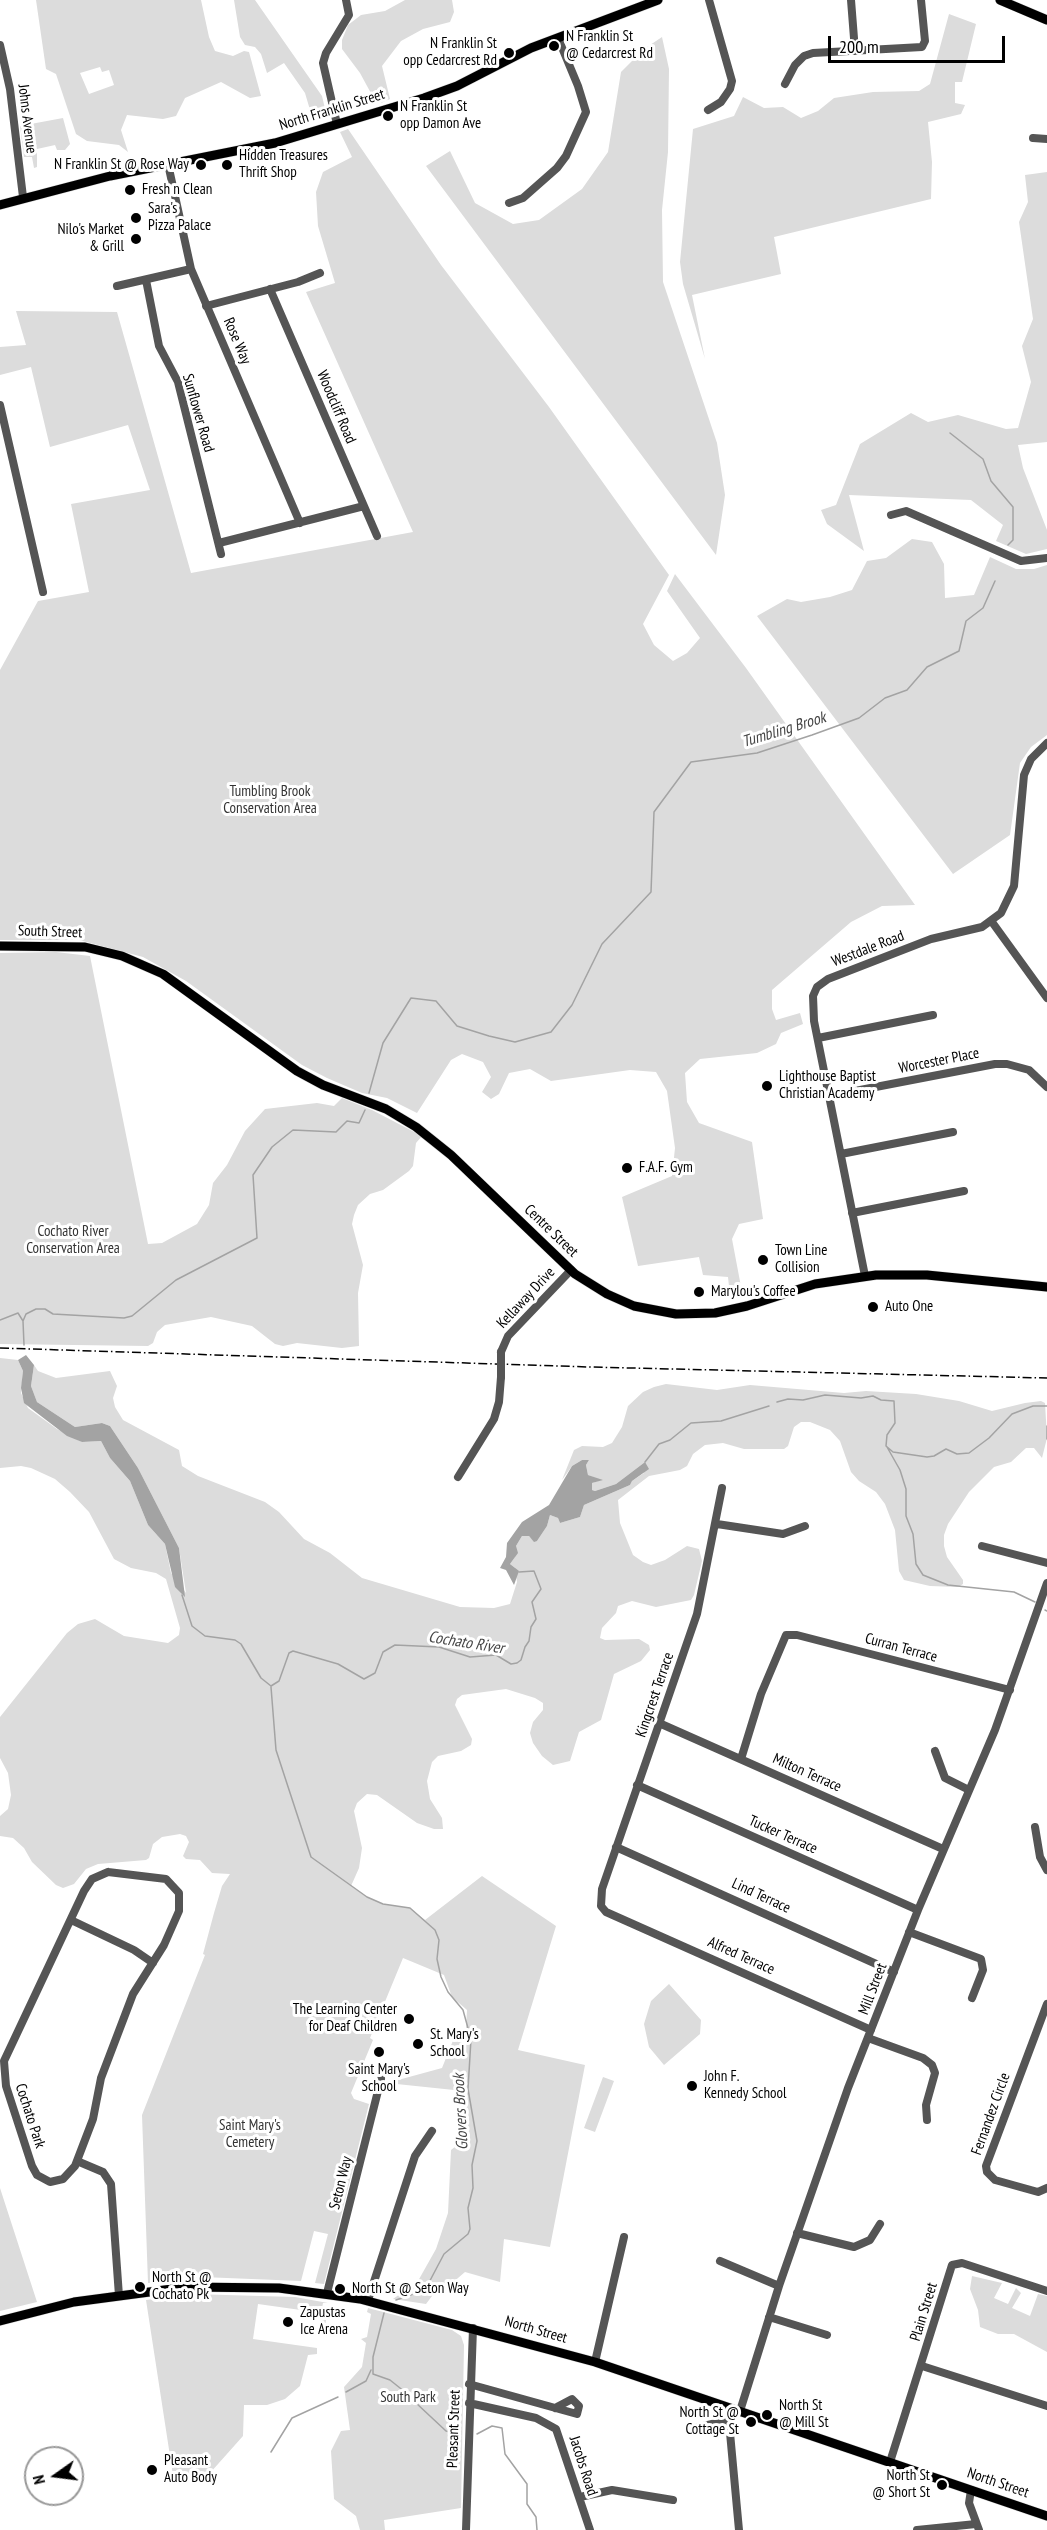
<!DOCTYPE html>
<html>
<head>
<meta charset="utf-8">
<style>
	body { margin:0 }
	#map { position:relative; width:1047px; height:2530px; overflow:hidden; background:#fff; font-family:"PT Sans Narrow",sans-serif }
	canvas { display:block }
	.north { position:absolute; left:24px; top:2446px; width:60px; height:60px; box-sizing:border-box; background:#fff; border:2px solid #999; border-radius:50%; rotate:256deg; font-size:16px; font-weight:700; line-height:24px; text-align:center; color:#000 }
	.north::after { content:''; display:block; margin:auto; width:21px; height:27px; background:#000; clip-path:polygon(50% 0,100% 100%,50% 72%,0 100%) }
	.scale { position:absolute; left:828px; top:36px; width:177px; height:27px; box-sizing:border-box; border:3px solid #000; border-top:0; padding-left:8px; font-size:18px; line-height:21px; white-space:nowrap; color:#000; -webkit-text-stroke:4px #fff; paint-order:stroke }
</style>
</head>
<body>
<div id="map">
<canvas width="1047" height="2530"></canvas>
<div class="north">N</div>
<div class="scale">200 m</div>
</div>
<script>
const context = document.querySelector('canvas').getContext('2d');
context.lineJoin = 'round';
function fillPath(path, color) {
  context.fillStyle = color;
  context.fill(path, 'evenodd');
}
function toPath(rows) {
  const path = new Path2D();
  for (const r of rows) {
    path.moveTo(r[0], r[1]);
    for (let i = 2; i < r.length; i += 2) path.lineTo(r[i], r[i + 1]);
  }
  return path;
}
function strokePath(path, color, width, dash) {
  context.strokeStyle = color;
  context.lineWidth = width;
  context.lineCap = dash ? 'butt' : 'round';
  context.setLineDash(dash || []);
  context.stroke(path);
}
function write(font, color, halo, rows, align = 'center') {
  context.font = font + ' "PT Sans Narrow",sans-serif';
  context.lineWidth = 6;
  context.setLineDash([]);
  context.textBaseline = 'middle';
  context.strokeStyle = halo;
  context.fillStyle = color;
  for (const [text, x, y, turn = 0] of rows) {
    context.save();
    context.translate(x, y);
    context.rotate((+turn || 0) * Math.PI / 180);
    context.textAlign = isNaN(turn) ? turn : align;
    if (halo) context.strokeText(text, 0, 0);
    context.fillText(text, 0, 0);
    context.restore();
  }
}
const green = toPath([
	[36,0,201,0,209,37,215,51,233,56,244,51,249,52,261,96,250,98,221,82,185,98,176,116,163,119,127,115,121,130,128,152,119,145,87,141,76,134,56,74,46,69],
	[100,67,102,72,109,70,114,85,89,94,80,73],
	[234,0,255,0,322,96,327,117,313,120,305,93,284,63,267,73,261,54,255,47,245,45,240,37],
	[405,0,452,0,454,12,450,22,423,29,401,41,382,66,390,99,381,103,373,97,360,73,342,49,342,40,348,25,361,15,385,11],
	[949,14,976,24,962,82,955,82,955,103,965,105,961,114,928,122,932,162,931,199,774,237,781,274,692,295,705,359,683,284,680,262,693,129,734,116,743,97,764,108,783,107,801,118,818,111,834,98,873,92,919,91,930,84],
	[662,37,669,69,668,152,662,210,663,282,717,443,725,495,716,555,426,166,450,151,475,203,513,224,539,220,582,189,608,152,621,72,644,49],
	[63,118,70,144,65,150,57,150,55,145,37,149,37,167,34,168,32,157,24,157,20,126],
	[348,129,441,265,549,407,669,575,643,624,654,645,673,661,687,653,700,638,667,591,675,574,746,668,915,905,882,906,851,922,772,990,772,1009,776,1020,800,1013,803,1024,781,1033,776,1044,757,1053,700,1059,685,1073,687,1102,699,1123,752,1142,763,1219,739,1224,732,1239,742,1292,730,1295,728,1277,703,1275,699,1257,638,1266,622,1197,672,1176,675,1148,667,1091,656,1072,630,1070,551,1081,530,1069,509,1073,499,1094,491,1099,482,1092,491,1077,483,1062,462,1054,451,1060,417,1113,387,1098,362,1093,327,1078,302,1065,186,981,143,957,79,940,0,940,0,670,38,601,89,592,71,504,150,490,128,425,50,447,31,367,0,375,0,347,26,345,16,311,117,312,191,573,413,532,306,292,335,283,318,226,316,192,323,172,352,157,340,132],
	[1047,172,1047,442,1018,445,1023,468,1047,530,1047,549,1026,554,996,541,1003,525,971,500,849,495,864,551,827,524,821,510,836,505,860,444,911,413,928,422,958,415,1006,429,1018,428,1031,382,1022,346,1033,319,1019,222,1028,202,1025,175],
	[912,539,932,542,944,564,945,598,974,595,990,557,1016,569,1034,569,1047,565,1047,735,1031,747,1020,763,1010,835,953,874,757,616,787,599,801,602,830,597,852,590,867,561,886,558],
	[56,952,90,956,148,1244,162,1243,197,1224,209,1205,213,1183,227,1165,245,1131,265,1109,317,1103,334,1106,342,1098,372,1110,422,1136,416,1143,413,1166,409,1171,383,1190,370,1194,358,1205,354,1215,352,1224,363,1265,358,1293,359,1346,342,1348,297,1343,283,1346,275,1344,252,1326,211,1317,165,1325,157,1332,153,1343,148,1346,0,1344,0,953],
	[0,1358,18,1360,23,1371,21,1393,28,1408,57,1429,82,1442,101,1441,110,1458,130,1481,148,1525,165,1544,171,1573,186,1593,179,1548,138,1468,110,1426,102,1423,75,1427,37,1402,31,1386,34,1365,38,1371,56,1378,110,1371,117,1386,113,1398,115,1407,123,1420,179,1450,182,1466,198,1476,265,1502,279,1512,304,1539,330,1553,362,1578,460,1607,494,1608,510,1604,517,1582,515,1568,510,1564,515,1557,516,1546,522,1536,529,1536,534,1541,537,1541,547,1526,550,1515,558,1518,560,1523,580,1517,584,1505,630,1485,632,1481,644,1473,645,1462,616,1484,595,1491,592,1490,592,1483,601,1480,588,1475,586,1465,589,1460,582,1460,572,1466,562,1480,574,1450,582,1446,603,1447,612,1443,622,1427,628,1406,643,1392,654,1387,666,1384,717,1390,750,1385,844,1393,866,1391,916,1394,959,1401,992,1411,1025,1403,1041,1401,1045,1403,1047,1438,1042,1458,1034,1448,1026,1448,1011,1462,994,1467,969,1492,948,1524,944,1535,944,1546,947,1557,963,1580,963,1584,958,1587,930,1586,904,1580,899,1571,895,1530,885,1504,876,1492,859,1481,851,1472,840,1441,830,1430,810,1422,801,1422,794,1427,788,1446,784,1449,744,1449,723,1443,705,1445,693,1454,687,1466,680,1470,649,1476,618,1500,620,1523,633,1555,643,1562,651,1565,665,1560,687,1546,699,1549,702,1561,694,1595,691,1600,656,1607,632,1601,618,1606,616,1613,602,1628,600,1638,605,1640,639,1639,649,1645,650,1650,641,1661,614,1674,601,1720,579,1732,570,1761,553,1765,542,1756,533,1743,530,1733,533,1722,543,1710,543,1703,535,1698,506,1689,462,1695,457,1699,455,1705,472,1739,471,1745,461,1751,438,1756,432,1762,427,1781,430,1799,442,1818,443,1829,434,1829,417,1823,377,1795,367,1794,357,1803,354,1811,362,1848,359,1868,351,1886,367,1897,383,1904,410,1908,425,1920,482,1876,556,1926,518,2050,585,2065,550,2247,504,2239,500,2282,465,2272,444,2290,435,2292,426,2304,393,2299,418,2281,436,2249,448,2213,451,2150,461,2142,467,2132,463,2101,454,2090,387,2083,442,2068,454,2038,463,2038,466,2029,467,2010,452,1997,444,1975,403,1958,370,2038,373,2040,351,2093,354,2099,369,2104,324,2284,315,2283,328,2234,314,2231,301,2281,202,2277,148,2283,142,2115,205,1955,203,1954,214,1913,222,1886,230,1874,212,1873,200,1860,186,1859,183,1856,189,1842,186,1836,180,1834,162,1837,153,1844,149,1858,146,1860,98,1864,86,1869,74,1884,63,1888,56,1885,32,1862,24,1848,13,1838,0,1836,0,1816,8,1809,11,1795,8,1773,0,1758,0,1717,67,1633,78,1624,95,1619,124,1636,168,1643,179,1635,180,1628,166,1579,156,1573,131,1568,114,1559,89,1512,70,1492,55,1479,31,1468,21,1466,0,1468],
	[669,1984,701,2020,700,2034,664,2065,649,2047,644,2024,651,2001],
	[603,2077,614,2081,595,2132,584,2128],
	[0,2188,37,2302,0,2311],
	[972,2276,1002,2283,994,2298,1008,2304,1016,2288,1021,2293,1012,2308,1030,2316,1038,2294,1047,2296,1047,2352,1014,2334,998,2334,980,2327,978,2310,970,2289],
	[192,2294,295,2297,328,2303,323,2303,322,2308,328,2309,324,2332,320,2331,322,2313,258,2304,253,2339,317,2348,317,2354,308,2355,300,2386,285,2399,267,2405,244,2405,243,2436,210,2473,174,2482,146,2300],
	[368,2308,452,2330,461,2336,464,2345,461,2508,384,2520,385,2530,360,2530,356,2516,334,2499,331,2451,341,2431,350,2430,344,2387,362,2367,366,2343,361,2339,367,2337,371,2314,367,2312]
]);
const water = toPath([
	[26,1355,34,1365,31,1386,37,1402,75,1427,102,1423,110,1426,138,1468,179,1548,185,1597,175,1587,165,1544,148,1525,130,1481,110,1458,101,1441,82,1442,67,1436,24,1403,21,1388,23,1371,18,1360],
	[582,1460,589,1460,586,1465,588,1475,603,1480,592,1483,592,1490,595,1491,616,1484,645,1462,649,1469,632,1481,630,1485,584,1505,580,1517,560,1523,558,1518,550,1515,547,1526,537,1541,534,1542,529,1536,522,1536,516,1546,518,1553,510,1564,519,1571,514,1585,506,1570,500,1568,506,1557,507,1543,522,1522,549,1505,572,1466]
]);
const stream = toPath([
	[950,433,983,459,991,481,1013,507,1013,540,1008,545],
	[369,1093,383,1043,411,998,436,1001,457,1026,489,1036,515,1042,551,1032,572,1005,602,944,651,892,654,812,691,762,757,753,812,735,859,718,885,698,907,690,927,667,959,651,966,621,983,608,995,581],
	[0,1320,18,1313,23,1321,24,1345],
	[23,1321,26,1314,36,1309,45,1309,53,1314,124,1318,132,1316,176,1280,257,1238,253,1175,272,1147,293,1130,336,1132,347,1121,359,1123,365,1110],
	[777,1402,788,1399,803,1400,825,1395,861,1398,873,1396,881,1400,894,1401,895,1423,887,1435,886,1446,893,1452,927,1457,934,1456,946,1449,957,1454,969,1453,989,1438,1012,1414,1033,1406,1047,1406],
	[1047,1426,1047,1439],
	[887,1447,900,1470,906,1489,906,1516,913,1534,916,1564,923,1575,948,1585,1014,1592,1035,1602],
	[645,1462,659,1444,670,1440,691,1423,721,1421,769,1406],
	[182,1595,192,1626,205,1636,235,1640,241,1644,261,1678,271,1686,279,1681,289,1653,293,1651,338,1664,364,1679,375,1673,383,1652,395,1645,439,1647,470,1657,496,1655,511,1664,517,1663,521,1660,525,1647,529,1641,531,1627,536,1619,532,1602,541,1589,534,1571,519,1572],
	[1045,1610,1047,1611],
	[271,1687,276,1750,311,1857,367,1897,383,1904,410,1908,435,1930,439,1940,437,1959,441,1977,448,1992,463,2010,471,2039,468,2089,477,2141,472,2165,473,2188,468,2208,470,2229,468,2234,444,2254,425,2290,396,2300],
	[384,2313,373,2357,373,2374,390,2380,400,2388,446,2431,460,2434],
	[346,2392,366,2381,371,2370],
	[477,2434,492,2426,502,2428,505,2454,527,2484,527,2504,536,2517,537,2530],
	[271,2452,292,2418,338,2397]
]);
const minor = toPath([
	[851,0,855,51],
	[0,45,10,89,23,197],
	[785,84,795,65,804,56,813,53,922,47,925,41,921,0],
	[708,110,721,102,730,89,732,81,709,0],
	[337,124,323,63,326,53,349,15,346,0],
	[1033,138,1047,139],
	[168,164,191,269,300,523],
	[509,203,523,198,557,168,566,156,586,112,578,86,558,38],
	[146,280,159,346,178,382,221,554],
	[117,286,191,269],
	[270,289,377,536],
	[206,306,298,282,320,273],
	[0,405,43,592],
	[891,515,906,511,1021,561,1047,558],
	[219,543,364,506],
	[992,922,1047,998],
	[818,1038,933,1015],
	[829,1096,995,1064,1007,1064,1029,1070,1047,1087],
	[841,1154,953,1132],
	[852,1213,964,1191],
	[865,1276,814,1021,813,996,817,987,828,979,931,939,982,927,1001,913,1014,886,1024,775,1031,759,1047,743],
	[501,1352,508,1336,571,1270],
	[458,1477,494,1419,499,1402,501,1377],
	[722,1488,697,1614,602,1889,601,1906,606,1912,871,2030],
	[717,1524,783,1534,805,1526],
	[982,1546,1047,1563],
	[659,1723,943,1849],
	[935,1751,945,1778,969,1790],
	[741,1759,761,1694,786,1635,797,1635,1010,1690],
	[637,1785,918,1910],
	[1035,1827,1040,1857,1047,1870],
	[616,1847,894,1972],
	[108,1872,166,1879,179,1893,179,1911,164,1945,133,1994,101,2078,93,2119,75,2166,63,2179,50,2182,37,2175,32,2166,6,2086,4,2061,84,1891,92,1879,108,1872],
	[71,1920,134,1950,153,1963],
	[909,1932,981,1959,983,1970,972,1998],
	[1047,2004,986,2166,987,2172,995,2180,1038,2192,1047,2188],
	[868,2038,923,2058,932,2065,935,2073,926,2105,927,2120],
	[77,2161,103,2172,111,2184,119,2296],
	[797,2233,854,2247,870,2240,880,2224],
	[720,2261,779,2286],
	[327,2293,381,2079],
	[368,2300,415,2156,432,2131],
	[769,2317,827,2335],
	[595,2362,624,2237],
	[922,2366,1047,2406],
	[469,2384,577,2414,579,2406,572,2399,555,2408],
	[469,2403,536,2418,556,2429,590,2530],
	[732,2408,729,2422,739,2530],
	[740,2411,779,2286,848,2088,918,1910,995,1730,1047,1583],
	[691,2429,729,2420],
	[890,2462,952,2265,962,2263,1047,2291],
	[971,2490,969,2503,979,2530],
	[580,2497,612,2490,673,2500],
	[466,2530,473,2328],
	[917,2530,976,2524]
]);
const major = toPath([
	[1000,0,1047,20],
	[0,205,110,176,275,143,424,98,457,86,531,48,658,0],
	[0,946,85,947,122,956,163,974,297,1071,323,1085,386,1109,416,1127,451,1155,575,1274,607,1294,634,1306,676,1314,715,1313,747,1306,815,1284,876,1275,927,1275,1047,1287],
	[0,2321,74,2302,187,2287,279,2288,360,2299,595,2362,1047,2516]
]);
const rail = toPath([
	[0,1348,590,1367,1047,1378]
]);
const minorBridge = toPath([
	[501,1377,501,1352]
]);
const markers = [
	[554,46,6,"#000"],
	[509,53,6,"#000"],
	[388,116,6,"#000"],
	[201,165,6,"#000"],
	[227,165,6,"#000"],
	[130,190,6,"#000"],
	[136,218,6,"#000"],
	[136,239,6,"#000"],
	[767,1086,6,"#000"],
	[627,1168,6,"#000"],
	[763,1260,6,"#000"],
	[699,1292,6,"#000"],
	[873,1307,6,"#000"],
	[409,2019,6,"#000"],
	[418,2044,6,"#000"],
	[379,2052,6,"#000"],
	[692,2086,6,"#000"],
	[140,2287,6,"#000"],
	[340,2289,6,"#000"],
	[288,2322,6,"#000"],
	[767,2415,6,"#000"],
	[751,2422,6,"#000"],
	[152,2470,6,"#000"],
	[942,2485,6,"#000"]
];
const poiNames = [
	["N Franklin St",566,37],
	["@ Cedarcrest Rd",566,54],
	["N Franklin St",497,44,"right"],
	["opp Cedarcrest Rd",497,61,"right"],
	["N Franklin St",400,107],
	["opp Damon Ave",400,124],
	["Hidden Treasures",239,156],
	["Thrift Shop",239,173],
	["N Franklin St @ Rose Way",189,165,"right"],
	["Fresh n Clean",142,190],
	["Sara's",148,209],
	["Pizza Palace",148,226],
	["Nilo's Market",124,230,"right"],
	["& Grill",124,247,"right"],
	["Lighthouse Baptist",779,1077],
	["Christian Academy",779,1094],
	["F.A.F. Gym",639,1168],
	["Town Line",775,1251],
	["Collision",775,1268],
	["Marylou's Coffee",711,1292],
	["Auto One",885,1307],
	["The Learning Center",397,2010,"right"],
	["for Deaf Children",397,2027,"right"],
	["St. Mary's",430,2035],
	["School",430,2052],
	["Saint Mary's",379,2070,"center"],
	["School",379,2087,"center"],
	["John F.",704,2077],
	["Kennedy School",704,2094],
	["North St @",152,2278],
	["Cochato Pk",152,2295],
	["North St @ Seton Way",352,2289],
	["Zapustas",300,2313],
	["Ice Arena",300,2330],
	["North St",779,2406],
	["@ Mill St",779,2423],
	["North St @",739,2413,"right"],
	["Cottage St",739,2430,"right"],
	["Pleasant",164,2461],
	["Auto Body",164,2478],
	["North St",930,2476,"right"],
	["@ Short St",930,2493,"right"]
];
const streetNames = [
	["North Franklin Street",332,110,-17],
	["Johns Avenue",27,119,83],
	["Rose Way",237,341,67],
	["Woodcliff Road",336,407,67],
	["Sunflower Road",198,413,74],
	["South Street",50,932,2],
	["Westdale Road",868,949,-21],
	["Worcester Place",939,1061,-11],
	["Centre Street",551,1231,44],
	["Kellaway Drive",526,1298,-47],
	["Curran Terrace",901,1648,15],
	["Kingcrest Terrace",655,1695,-71],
	["Milton Terrace",807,1773,24],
	["Tucker Terrace",783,1835,24],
	["Lind Terrace",761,1896,25],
	["Alfred Terrace",741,1956,24],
	["Mill Street",873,1989,-69],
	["Fernandez Circle",991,2114,-70],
	["Cochato Park",30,2116,72],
	["Seton Way",341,2183,-76],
	["Plain Street",924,2312,-73],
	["North Street",536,2330,16],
	["Pleasant Street",454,2429,-88],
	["Jacobs Road",583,2466,72],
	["North Street",998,2483,19]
];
const parkNames = [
	["Tumbling Brook",270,792],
	["Conservation Area",270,809],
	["Cochato River",73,1232],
	["Conservation Area",73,1249],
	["Saint Mary's",250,2126],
	["Cemetery",250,2143],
	["South Park",408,2398]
];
const waterNames = [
	["Tumbling Brook",784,730,-17],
	["Cochato River",466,1643,9],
	["Glovers Brook",461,2112,-93]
];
fillPath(green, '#dcdcdc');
fillPath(water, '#a3a3a3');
strokePath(stream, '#a3a3a3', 1.5);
strokePath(major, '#dbdbdb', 10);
strokePath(minor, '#555', 8);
strokePath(major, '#000', 9);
strokePath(rail, '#000', 1.5, [9, 3, 1.5, 3]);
strokePath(minorBridge, '#555', 8);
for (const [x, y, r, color] of markers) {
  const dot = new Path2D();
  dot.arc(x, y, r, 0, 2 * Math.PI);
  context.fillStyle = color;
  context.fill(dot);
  strokePath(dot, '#fff', 2);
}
write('15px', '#000', '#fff', poiNames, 'left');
write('15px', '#000', '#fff', streetNames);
write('15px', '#333', '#fff', parkNames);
write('italic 16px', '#444', '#fff', waterNames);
</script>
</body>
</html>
